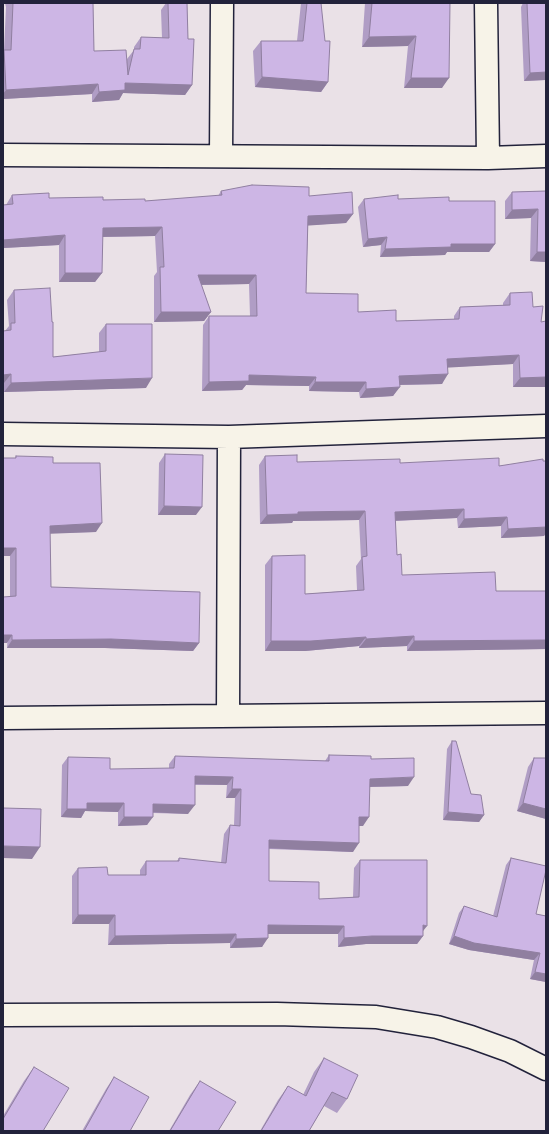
<!DOCTYPE html>
<html>
<head>
<meta charset="utf-8">
<style>
	body { margin:0 }
	#map { position:relative; width:549px; height:1134px; overflow:hidden; background:#eae1e7; font-family:Pangolin,sans-serif }
	canvas { display:block }
	.frame { position:absolute; inset:0; border:4px solid #22223b; pointer-events:none }
</style>
</head>
<body>
<div id="map">
<canvas width="549" height="1134"></canvas>
<div class="frame"></div>
</div>
<script>
const context = document.querySelector('canvas').getContext('2d');
context.lineJoin = 'round';
function toPath(rows) {
  const path = new Path2D();
  for (const r of rows) {
    path.moveTo(r[0], r[1]);
    for (let i = 2; i < r.length; i += 2) path.lineTo(r[i], r[i + 1]);
  }
  return path;
}
function strokePath(path, color, width, dash) {
  context.strokeStyle = color;
  context.lineWidth = width;
  context.lineCap = dash ? 'butt' : 'round';
  context.setLineDash(dash || []);
  context.stroke(path);
}
function fillPath(path, color) {
  context.fillStyle = color;
  context.fill(path, 'evenodd');
}
const street = toPath([
	[486,3,488,158],
	[3,155,488,158,546,156],
	[221,155,222,3],
	[3,434,229,437,546,426],
	[228,716,229,437],
	[3,718,546,713],
	[3,1015,277,1014,376,1017,437,1027,471,1037,510,1051,546,1069]
]);
const wall = toPath([
	[5,3,93,3,94,51,127,62,127,59,134,50,134,47,141,37,162,38,161,10,166,3,187,3,188,39,192,85,185,95,123,93,119,100,92,102,92,94,3,99,3,52,4,50,6,7],
	[301,3,321,3,328,82,321,92,255,87,253,51,261,41,297,41],
	[365,3,450,3,442,88,404,88,408,46,362,47],
	[523,3,546,3,546,88,545,88,545,80,524,81,521,7],
	[221,191,309,196,353,214,346,223,308,225,306,293,358,312,396,321,454,319,454,316,460,307,503,305,503,303,510,293,533,307,541,322,546,387,513,387,513,364,448,367,442,384,400,385,393,396,360,398,359,392,309,391,309,386,246,385,242,390,202,391,203,325,209,316,250,316,249,284,201,285,211,312,204,321,154,322,154,276,157,272,155,236,102,237,102,273,95,282,59,282,59,245,3,248,3,205,6,205,12,195,49,198,145,201,218,196],
	[546,191,546,262,530,261,531,218,505,219,505,201,512,192],
	[364,199,449,201,495,244,489,252,447,252,445,255,380,257,381,245,363,247,358,207],
	[14,290,53,357,99,352,99,333,106,324,146,388,4,392,4,383,3,383,3,331,5,331,9,326,7,300],
	[165,454,196,515,158,515,159,463],
	[16,456,53,463,96,532,50,533,51,587,199,643,193,651,105,648,7,648,10,596,10,556,3,556,3,458,15,458],
	[265,456,297,462,400,463,499,466,546,461,546,533,544,536,501,538,501,526,458,528,457,518,395,521,397,555,402,575,496,591,546,591,546,649,407,651,407,646,359,648,359,646,305,651,265,651,265,565,272,556,305,594,357,590,356,566,361,559,359,520,293,521,292,523,260,524,259,465],
	[452,741,471,794,484,815,479,822,443,820,447,749],
	[329,755,371,759,408,786,370,787,363,826,359,826,353,852,269,849,269,881,319,899,353,897,354,868,360,860,423,932,423,936,417,944,366,944,338,947,338,934,268,934,262,947,230,948,230,943,108,945,109,924,72,924,72,876,78,868,108,875,140,875,140,870,146,861,177,861,179,858,221,863,224,834,230,825,234,825,235,798,226,798,227,785,195,785,188,814,153,813,147,825,118,826,118,812,85,811,81,818,61,817,62,765,68,757,110,769,169,769,169,764,175,756,325,761],
	[534,758,546,758,546,819,517,811,528,767],
	[511,858,536,914,546,916,546,982,530,979,534,960,469,950,449,944,459,913,464,906,493,916,506,865],
	[324,1058,347,1099,337,1113,324,1106,309,1131,260,1131,278,1100,288,1086,303,1095,314,1072],
	[34,1067,3,1131,3,1116,24,1081],
	[114,1077,130,1131,82,1131,106,1089],
	[200,1081,218,1131,169,1131,190,1095]
]);
const shadedWall = toPath([
	[416,36,408,46,362,47,369,37],
	[546,72,546,79,545,80,524,81,530,73],
	[262,77,328,82,321,92,255,87],
	[411,78,449,78,442,88,404,88],
	[125,83,192,85,185,95,123,93,119,100,92,102,99,92],
	[98,84,92,94,3,99,3,94,6,90],
	[538,209,531,218,505,219,512,210],
	[353,214,346,223,302,226,308,216],
	[162,227,155,236,96,237,103,228],
	[65,235,59,245,3,248,3,240],
	[387,237,381,245,363,247,368,239],
	[451,244,495,244,489,252,447,252,445,255,380,257,385,249],
	[537,252,546,252,546,262,530,261],
	[65,273,102,273,95,282,59,282],
	[198,275,256,275,249,284,192,285],
	[161,312,211,312,204,321,154,322],
	[519,355,513,364,441,368,447,359],
	[11,374,4,383,3,383,3,375],
	[448,374,442,384,393,385,399,376],
	[249,375,316,377,309,386,246,385,242,390,202,391,209,382],
	[546,377,546,387,513,387,520,378],
	[152,378,146,388,4,392,11,383],
	[315,382,366,382,359,392,309,391],
	[400,387,393,396,360,398,366,389],
	[164,506,202,507,196,515,158,515],
	[464,509,457,518,388,521,395,512],
	[365,511,359,520,293,521,292,523,260,524,267,515,298,512],
	[507,517,501,526,458,528,464,519],
	[102,523,96,532,44,534,50,526],
	[546,527,546,533,544,536,501,538,508,529],
	[3,548,16,548,10,556,3,556],
	[3,635,12,635,7,643,3,643],
	[414,636,407,646,359,648,366,639],
	[366,637,359,646,305,651,265,651,271,641],
	[111,639,199,643,193,651,105,648,7,648,12,640],
	[546,640,546,649,407,651,414,641],
	[195,776,233,777,227,785,189,784],
	[414,777,408,786,364,787,370,779],
	[232,789,241,789,235,798,226,798],
	[87,803,124,803,118,812,85,811,81,818,61,817,67,809],
	[523,803,546,809,546,819,517,811],
	[153,804,195,805,188,814,147,812],
	[448,812,484,815,479,822,443,820],
	[124,817,153,817,147,825,118,826],
	[359,817,369,817,363,826,353,826],
	[269,840,359,843,353,852,263,848],
	[3,846,40,847,32,859,3,858],
	[78,915,115,915,109,924,72,924],
	[268,925,344,926,338,934,262,934],
	[423,925,427,926,420,935],
	[236,934,230,943,108,945,115,936],
	[372,936,423,936,417,944,366,944,338,947,344,938],
	[454,936,540,953,534,960,469,950,449,944],
	[268,938,262,947,230,948,236,939],
	[535,972,546,974,546,982,530,979]
]);
const building = toPath([
	[13,3,93,3,94,51,126,50,128,75,134,49,140,49,141,37,169,38,168,3,187,3,188,39,194,39,192,85,125,83,125,90,99,92,98,84,6,90,4,50,11,50,13,3],
	[307,3,321,3,325,41,330,41,328,82,262,77,261,41,303,41,307,3],
	[372,3,450,3,449,78,411,78,416,36,369,37,372,3],
	[527,3,546,3,546,72,530,73,527,3],
	[252,185,309,187,309,196,352,192,353,214,308,216,306,293,358,294,358,312,396,310,396,321,459,319,460,307,510,305,510,293,532,292,533,307,543,306,541,322,546,321,546,377,520,378,519,355,447,359,448,374,399,376,400,387,366,389,366,382,315,382,316,377,249,375,249,381,209,382,209,316,257,316,256,275,198,275,211,312,161,312,160,267,164,267,162,227,103,228,102,273,65,273,65,235,3,240,3,205,13,204,12,195,49,193,49,198,103,197,103,200,145,199,145,201,222,195,221,191,252,185],
	[546,191,546,252,537,252,538,209,512,210,512,192,546,191],
	[398,195,398,199,449,197,449,201,495,201,495,244,451,244,451,247,385,249,387,237,368,239,364,199,398,195],
	[50,288,52,322,53,322,53,357,106,351,106,324,152,324,152,378,11,383,11,374,3,375,3,331,11,330,11,323,15,323,14,290,50,288],
	[165,454,203,455,202,507,164,506,165,454],
	[297,455,297,462,400,459,400,463,499,458,499,466,543,459,543,461,546,461,546,527,508,529,507,517,464,519,464,509,395,512,397,555,401,554,402,575,495,572,496,591,546,591,546,640,414,641,414,636,366,639,366,637,311,641,271,641,272,556,305,555,305,594,364,590,362,557,367,556,365,511,298,512,298,514,267,515,265,456,297,455],
	[16,456,53,457,53,463,100,463,102,523,50,526,51,587,200,592,199,643,111,639,12,640,12,635,3,635,3,597,16,596,16,548,3,548,3,458,16,458,16,456],
	[452,741,456,741,471,794,481,795,484,815,448,812,452,741],
	[329,755,371,756,371,759,414,758,414,777,370,779,369,817,359,817,359,843,269,840,269,881,319,882,319,899,359,897,360,860,427,860,427,926,423,925,423,936,372,936,344,938,344,926,268,925,268,938,236,939,236,934,115,936,115,915,78,915,78,868,107,867,108,875,146,875,146,861,179,861,179,858,226,863,230,825,240,826,241,789,232,789,233,777,195,776,195,805,153,804,153,817,124,817,124,803,87,803,87,809,67,809,68,757,110,758,110,769,174,768,175,756,329,761,329,755],
	[534,758,546,758,546,809,523,803,534,758],
	[3,808,41,809,40,847,3,846,3,808],
	[511,858,546,866,546,870,536,914,546,916,546,974,535,972,540,953,474,943,454,936,464,906,497,917,511,858],
	[324,1058,358,1075,347,1099,332,1092,309,1131,261,1131,288,1086,306,1096,324,1058],
	[34,1067,69,1088,43,1131,3,1131,3,1119,34,1067],
	[114,1077,149,1097,130,1131,84,1131,114,1077],
	[200,1081,236,1102,218,1131,170,1131,200,1081]
]);
strokePath(street, '#22223b', 25);
strokePath(street, '#f7f3e8', 22);
fillPath(wall, '#b09dc5');
fillPath(shadedWall, '#907fa0');
fillPath(building, '#cdb6e5');
strokePath(building, '#907fa0', 1);
</script>
</body>
</html>
